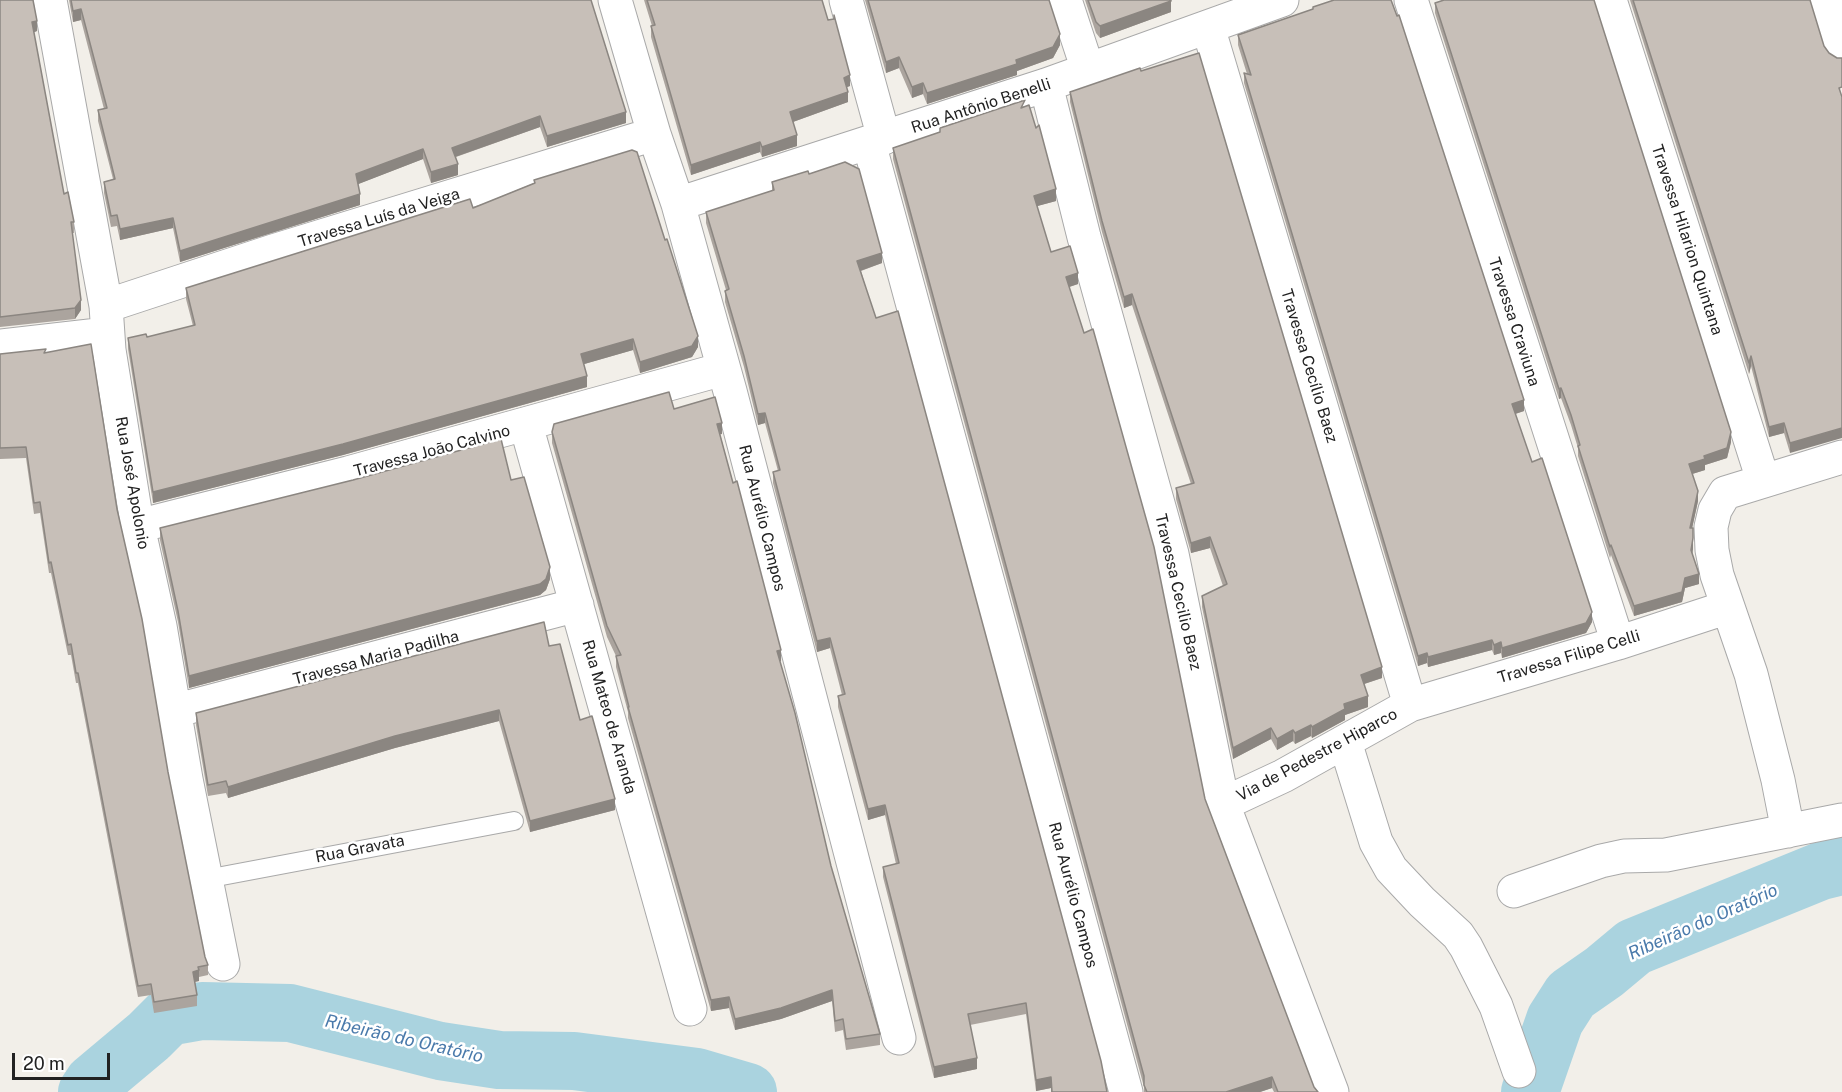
<!DOCTYPE html>
<html>
<head>
<meta charset="utf-8">
<style>
	body { margin:0 }
	#map { position:relative; width:1842px; height:1092px; overflow:hidden; background:#f2efe9; font-family:"Public Sans",sans-serif }
	canvas { display:block }
	.scale { position:absolute; left:12px; top:1053px; width:98px; height:27px; box-sizing:border-box; border:3px solid #222; border-top:0; padding-left:8px; font-size:18px; line-height:21px; white-space:nowrap; color:#222; -webkit-text-stroke:4px #fff; paint-order:stroke }
</style>
</head>
<body>
<div id="map">
<canvas width="1842" height="1092"></canvas>
<div class="scale">20 m</div>
</div>
<script>
const context = document.querySelector('canvas').getContext('2d');
context.lineJoin = 'round';
function toPath(rows) {
  const path = new Path2D();
  for (const r of rows) {
    path.moveTo(r[0], r[1]);
    for (let i = 2; i < r.length; i += 2) path.lineTo(r[i], r[i + 1]);
  }
  return path;
}
function strokePath(path, color, width, dash) {
  context.strokeStyle = color;
  context.lineWidth = width;
  context.lineCap = dash ? 'butt' : 'round';
  context.setLineDash(dash || []);
  context.stroke(path);
}
function fillPath(path, color) {
  context.fillStyle = color;
  context.fill(path, 'evenodd');
}
function write(font, color, halo, rows, align = 'center') {
  context.font = font + ' "Public Sans",sans-serif';
  context.lineWidth = 5;
  context.setLineDash([]);
  context.textBaseline = 'middle';
  context.strokeStyle = halo;
  context.fillStyle = color;
  for (const [text, x, y, turn = 0] of rows) {
    context.save();
    context.translate(x, y);
    context.rotate((+turn || 0) * Math.PI / 180);
    context.textAlign = isNaN(turn) ? turn : align;
    if (halo) context.strokeText(text, 0, 0);
    context.fillText(text, 0, 0);
    context.restore();
  }
}
const river = toPath([
	[87,1092,93,1083,149,1036,168,1017,202,1011,290,1013,440,1051,499,1060,574,1061,697,1077,748,1092],
	[1530,1092,1555,1020,1571,995,1604,972,1634,947,1821,871,1842,866]
]);
const service = toPath([
	[206,879,514,821]
]);
const minor = toPath([
	[50,0,106,306,109,350,136,517,160,626,186,779,223,964],
	[615,0,654,134,678,204,730,391,899,1038],
	[846,0,884,138],
	[1065,0,1088,70],
	[1411,0,1618,643],
	[1610,0,1763,480],
	[1826,0,1842,50],
	[1208,27,1410,705],
	[1046,85,1084,237,1172,554,1223,804,1332,1092],
	[869,143,1126,1092],
	[678,204,1046,85,1282,0],
	[106,306,273,251,654,134],
	[0,346,107,334],
	[526,425,690,1009],
	[138,526,348,473,723,369],
	[1728,607,1751,674,1778,780,1788,831],
	[174,711,577,605],
	[1345,742,1376,842,1391,869,1422,902,1458,935,1466,947,1496,1006,1519,1071],
	[1223,804,1283,776,1410,705,1618,643,1728,607,1717,575,1712,550,1711,527,1715,510,1725,493,1842,457],
	[1514,891,1601,861,1624,856,1666,855,1842,820]
]);
const wall = toPath([
	[0,0,37,31,34,32,64,194,74,222,74,233,72,233,81,310,75,319,0,327],
	[69,0,591,0,626,123,547,147,540,127,456,157,458,175,431,183,423,159,358,184,360,205,180,262,173,228,120,240,117,226,111,227,104,193,104,182,113,179,98,121,98,110,104,109,81,20,73,22],
	[644,0,822,0,828,20,850,86,847,87,848,102,793,122,797,146,762,157,760,152,691,175,651,37,651,26,652,26],
	[865,0,1049,0,1060,45,1053,58,1017,71,1017,75,927,104,923,94,912,98,899,68,886,73],
	[1085,0,1171,0,1171,12,1100,38,1096,33],
	[1630,0,1810,0,1790,453,1784,433,1769,437,1751,366,1749,374],
	[1435,3,1731,442,1727,458,1705,465,1705,470,1692,474,1698,501,1692,528,1693,549,1692,554,1699,584,1685,588,1682,602,1634,616,1611,555,1610,558,1578,456,1578,448,1571,425,1561,398,1559,399,1435,13],
	[1313,7,1524,411,1515,414,1532,462,1592,622,1586,633,1502,658,1501,653,1494,655,1492,650,1428,667,1427,663,1418,666,1244,83,1244,73,1247,74,1238,45,1238,35,1313,10],
	[1070,92,1382,678,1364,684,1368,707,1345,715,1345,720,1312,738,1311,736,1295,744,1293,741,1277,750,1271,739,1233,759,1202,607,1202,596,1223,586,1210,548,1191,553,1176,499,1176,488,1191,484,1132,305,1124,308,1102,232,1070,102],
	[1025,106,1056,201,1037,206,1051,252,1078,284,1069,287,1205,799,1314,1087,1318,1092,1274,1092,1272,1088,1260,1092,1144,1092,1144,1087,893,159,893,148],
	[809,174,882,263,861,271,1107,1092,1051,1092,1051,1088,1036,1091,1026,1014,970,1025,977,1069,934,1078,883,877,883,867,896,864,885,815,868,820,838,707,838,696,842,695,830,648,817,652,773,483,773,472,778,471,765,423,758,425,744,367,725,302,725,291,726,290,706,223,706,212,772,191,772,182],
	[534,180,698,347,692,357,640,373,633,350,584,364,587,387,343,455,153,503,128,349,128,338,147,337,193,326,186,299,186,288,473,208,534,183],
	[46,352,117,509,168,772,205,957,208,965,208,975,199,977,199,981,195,982,197,995,197,1006,154,1013,151,995,138,997,78,683,76,683,71,655,68,655,51,573,49,573,40,513,34,514,26,458,0,459,0,354],
	[674,409,722,434,720,434,781,661,780,661,831,866,880,1034,880,1045,846,1050,843,1030,835,1032,832,1001,781,1019,735,1030,729,1008,711,1011,628,718,628,712,616,667,616,656,607,637,552,443,552,432],
	[511,480,550,579,546,590,540,595,189,688,178,622,160,540,160,528],
	[549,646,615,810,530,832,499,721,395,748,228,798,226,793,208,796,196,725,196,713]
]);
const shadedWall = toPath([
	[1171,1,1171,12,1100,38,1100,26],
	[81,9,81,20,73,22,73,11],
	[37,21,37,31,32,33,32,22],
	[1060,34,1060,45,1053,58,1017,71,1017,75,927,104,927,93,1016,60],
	[899,57,899,68,886,73,886,62],
	[850,75,850,86,844,88,844,78],
	[923,83,923,94,912,98,912,87],
	[848,92,848,102,790,123,790,112],
	[626,112,626,123,547,147,547,136],
	[540,116,540,127,452,158,452,148],
	[797,135,797,146,762,157,762,147],
	[760,142,760,152,691,175,691,165],
	[423,149,423,159,356,185,356,174],
	[458,164,458,175,431,183,431,172],
	[1056,189,1056,201,1034,207,1034,196],
	[360,194,360,205,180,262,180,251],
	[173,218,173,228,120,240,120,229],
	[882,253,882,263,857,272,857,261],
	[1078,273,1078,284,1066,288,1066,277],
	[1132,294,1132,305,1124,308,1124,297],
	[81,300,81,310,75,319,75,308],
	[698,336,698,347,692,357,640,373,640,362],
	[633,339,633,350,581,365,581,354],
	[1751,356,1751,366,1749,374,1749,363],
	[587,376,587,387,343,455,153,503,153,492],
	[1561,388,1561,398,1559,399,1559,389],
	[1524,400,1524,411,1512,415,1512,404],
	[765,413,765,423,758,425,758,414],
	[722,423,722,434,717,435,717,424],
	[1784,423,1784,433,1769,437,1769,427],
	[1842,428,1842,438,1790,453,1790,443],
	[1731,432,1731,442,1727,458,1705,465,1705,470,1689,475,1689,464,1704,456],
	[1698,491,1698,501,1690,538,1690,528],
	[1210,537,1210,548,1191,553,1191,543],
	[1693,538,1693,549,1691,561,1691,550],
	[550,567,550,579,546,590,540,595,189,688,189,676],
	[1699,574,1699,584,1685,588,1682,602,1634,616,1634,606,1685,578],
	[1592,612,1592,622,1586,633,1502,658,1502,648],
	[830,638,830,648,817,652,817,641],
	[1492,640,1492,650,1428,667,1428,657],
	[1501,642,1501,653,1494,655,1494,645],
	[781,650,781,661,777,662,777,651],
	[1427,653,1427,663,1418,666,1418,656],
	[1382,667,1382,678,1361,685,1361,675],
	[1368,696,1368,707,1345,715,1345,720,1312,738,1312,727,1344,704],
	[499,710,499,721,395,748,228,798,228,787,395,736],
	[1311,725,1311,736,1295,744,1295,733],
	[1271,728,1271,739,1233,759,1233,748],
	[1293,730,1293,741,1277,750,1277,739],
	[615,799,615,810,530,832,530,821],
	[885,805,885,815,868,820,868,809],
	[199,970,199,981,193,982,193,972],
	[832,990,832,1001,781,1019,735,1030,735,1019],
	[729,997,729,1008,711,1011,711,1000],
	[977,1058,977,1069,934,1078,934,1067],
	[1051,1077,1051,1088,1036,1091,1036,1080],
	[1272,1077,1272,1088,1260,1092,1226,1092]
]);
const building = toPath([
	[0,0,33,0,37,21,32,22,64,194,68,192,74,222,71,222,81,300,75,308,0,317,0,0],
	[71,0,591,0,626,112,547,136,540,116,452,148,458,164,431,172,423,149,356,174,360,194,180,251,173,218,120,229,117,215,111,216,104,182,115,179,98,110,107,108,81,9,73,11,71,0],
	[647,0,822,0,828,20,834,19,834,15,850,75,844,78,848,92,790,112,797,135,762,147,760,142,691,165,651,26,655,25,647,0],
	[868,0,1049,0,1060,34,1053,47,1016,60,1017,64,927,93,923,83,912,87,899,57,886,62,868,0],
	[1088,0,1171,0,1171,1,1100,26,1096,22,1088,0],
	[1334,0,1391,0,1397,16,1399,15,1524,400,1512,404,1532,462,1542,458,1592,612,1586,623,1502,648,1501,642,1494,645,1492,640,1428,657,1427,653,1418,656,1244,73,1251,75,1238,35,1313,9,1313,7,1334,0],
	[1444,0,1594,0,1731,432,1727,448,1704,456,1705,459,1689,464,1698,491,1690,528,1693,528,1693,538,1691,550,1699,574,1685,578,1682,592,1634,606,1611,545,1610,547,1578,446,1580,445,1571,415,1561,388,1559,389,1435,3,1444,0],
	[1633,0,1810,0,1824,46,1829,53,1837,58,1842,58,1842,87,1839,88,1842,97,1842,428,1790,443,1784,423,1769,427,1751,356,1749,363,1633,0],
	[1199,53,1382,667,1361,675,1368,696,1344,704,1345,709,1312,727,1311,725,1295,733,1293,730,1277,739,1271,728,1233,748,1202,596,1227,584,1210,537,1191,543,1176,488,1194,483,1132,294,1124,297,1102,221,1070,92,1140,68,1141,71,1199,53],
	[1025,100,1021,108,1029,105,1036,128,1039,125,1056,189,1034,196,1051,252,1070,246,1078,273,1066,277,1084,333,1093,329,1154,547,1205,799,1314,1087,1318,1092,1278,1092,1272,1077,1226,1092,1147,1092,1144,1085,1144,1076,893,148,940,132,940,128,1025,100],
	[632,150,637,152,665,240,667,239,698,336,692,346,640,362,633,339,581,354,587,376,343,444,153,492,128,338,146,334,147,337,195,325,186,288,470,199,473,208,535,183,534,180,632,150],
	[845,162,859,169,882,253,857,261,876,318,898,311,1101,1061,1107,1092,1052,1092,1051,1077,1036,1080,1026,1003,968,1014,977,1058,934,1067,883,867,899,863,885,805,868,809,838,696,845,694,830,638,817,641,773,472,780,470,765,413,758,414,744,356,725,291,729,289,706,212,774,190,772,182,808,171,809,174,845,162],
	[91,344,117,509,142,619,168,772,205,957,208,965,198,967,199,970,193,972,197,995,154,1002,151,984,138,986,78,673,76,673,71,644,68,645,51,562,49,563,40,502,34,503,26,447,0,448,0,354,46,349,44,353,91,344],
	[669,392,674,409,715,397,722,423,717,424,733,483,737,481,781,650,777,651,795,713,831,866,880,1034,846,1039,843,1019,835,1021,832,990,781,1008,735,1019,729,997,711,1000,628,707,629,707,616,656,621,655,607,626,552,432,554,424,669,392],
	[501,439,511,480,524,477,550,567,546,579,540,584,189,676,178,611,160,528,353,480,501,439],
	[544,622,549,646,560,644,580,720,592,716,615,799,530,821,499,710,395,736,228,787,226,781,208,785,196,713,544,622]
]);
const streetNames = [
	["Rua Antônio Benelli",981,106,-18],
	["Travessa Luís da Veiga",379,218,-17],
	["Travessa Hilarion Quintana",1687,240,72],
	["Travessa Craviuna",1514,322,72],
	["Travessa Cecílio Baez",1309,366,73],
	["Travessa João Calvino",432,451,-15],
	["Rua José Apolonio",132,483,80],
	["Rua Aurélio Campos",762,518,76],
	["Travessa Cecilio Baez",1178,592,77],
	["Travessa Filipe Celli",1569,657,-17],
	["Travessa Maria Padilha",376,658,-15],
	["Rua Mateo de Aranda",609,717,74],
	["Via de Pedestre Hiparco",1317,755,-28],
	["Rua Gravata",360,849,-11],
	["Rua Aurélio Campos",1073,895,75]
];
const waterNames = [
	["Ribeirão do Oratório",1703,922,-24],
	["Ribeirão do Oratório",404,1039,13]
];
strokePath(river, '#aad3df', 58);
strokePath(service, '#a9a9a9', 20);
strokePath(minor, '#a9a9a9', 35);
strokePath(service, '#fff', 18);
strokePath(minor, '#fff', 33);
fillPath(wall, '#aba49e');
fillPath(shadedWall, '#8b8681');
fillPath(building, '#c7bfb8');
strokePath(building, '#8b8681', 1.5);
write('16px', '#222', '#fff', streetNames);
write('italic 18px', '#4a7aab', '#fff', waterNames);
</script>
</body>
</html>
